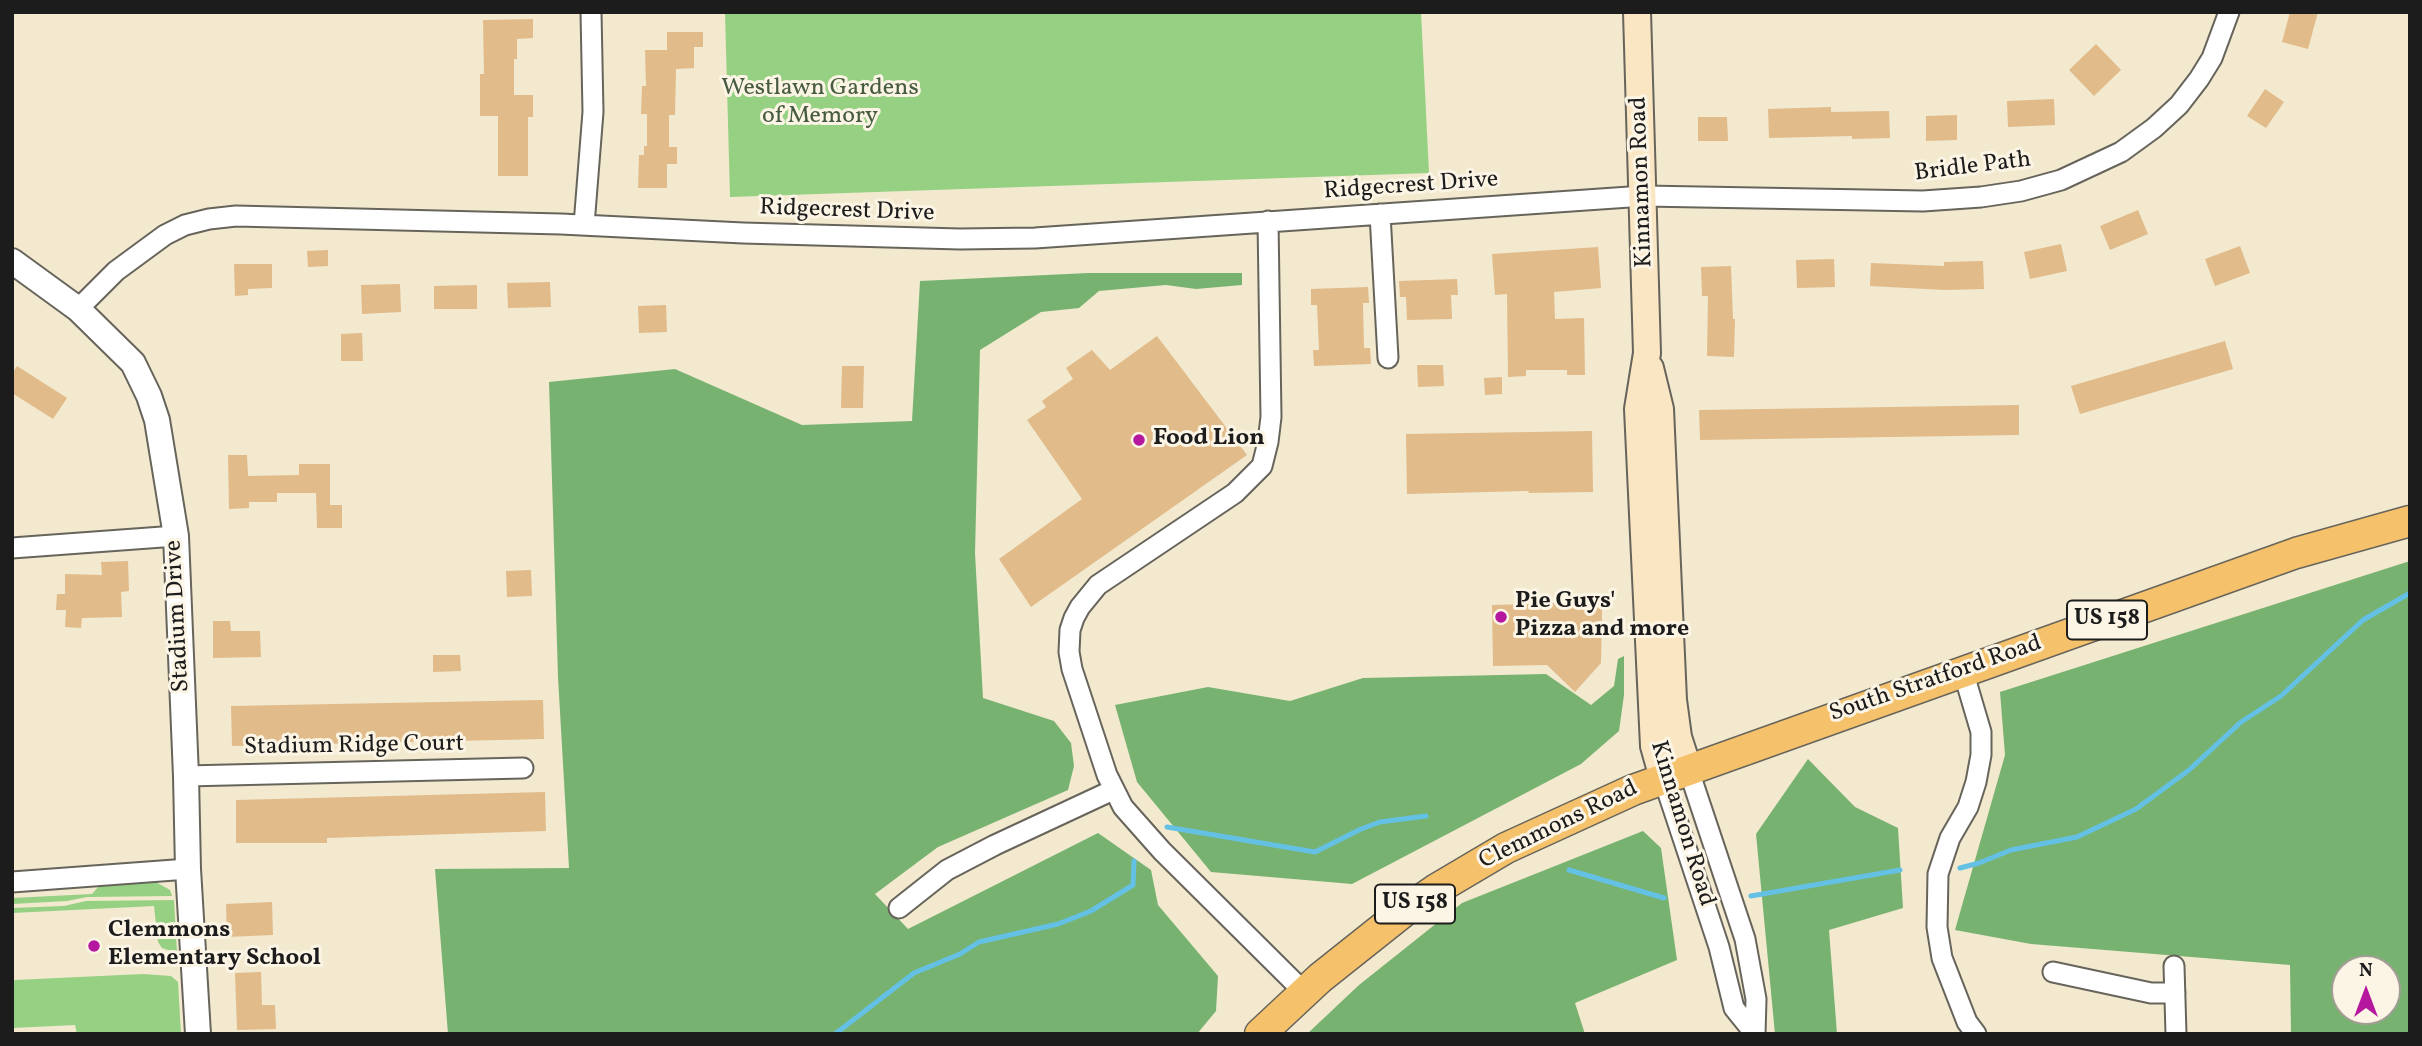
<!DOCTYPE html>
<html>
<head>
<meta charset="utf-8">
<style>
	body { margin:0 }
	#map { position:relative; width:2422px; height:1046px; overflow:hidden; background:#f2e9cf; font-family:Vollkorn,serif }
	canvas { display:block }
	.frame { position:absolute; inset:0; border:14px solid #1c1c1c; pointer-events:none }
	.north { position:absolute; left:2331px; top:955px; width:70px; height:70px; box-sizing:border-box; background:#fcf5e5; border:2px solid #a29e95; border-radius:50%; rotate:0deg; font-size:19px; font-weight:700; line-height:28px; text-align:center; color:#1c1c1c }
	.north::after { content:''; display:block; margin:auto; width:24px; height:32px; background:#b5179e; clip-path:polygon(50% 0,100% 100%,50% 72%,0 100%) }
</style>
</head>
<body>
<div id="map">
<canvas width="2422" height="1046"></canvas>
<div class="frame"></div>
<div class="north">N</div>
</div>
<script>
const context = document.querySelector('canvas').getContext('2d');
context.lineJoin = 'round';
function fillPath(path, color) {
  context.fillStyle = color;
  context.fill(path, 'evenodd');
}
function toPath(rows) {
  const path = new Path2D();
  for (const r of rows) {
    path.moveTo(r[0], r[1]);
    for (let i = 2; i < r.length; i += 2) path.lineTo(r[i], r[i + 1]);
  }
  return path;
}
function strokePath(path, color, width, dash) {
  context.strokeStyle = color;
  context.lineWidth = width;
  context.lineCap = dash ? 'butt' : 'round';
  context.setLineDash(dash || []);
  context.stroke(path);
}
function write(font, color, halo, rows, align = 'center') {
  context.font = font + ' Vollkorn,serif';
  context.lineWidth = 6;
  context.setLineDash([]);
  context.textBaseline = 'middle';
  context.strokeStyle = halo;
  context.fillStyle = color;
  for (const [text, x, y, turn = 0] of rows) {
    context.save();
    context.translate(x, y);
    context.rotate((+turn || 0) * Math.PI / 180);
    context.textAlign = isNaN(turn) ? turn : align;
    if (halo) context.strokeText(text, 0, 0);
    context.fillText(text, 0, 0);
    context.restore();
  }
}
const green = toPath([
	[725,12,1421,12,1429,173,730,197],
	[154,881,170,890,172,896,87,897,67,901,12,904,12,898,92,894,100,885],
	[174,900,177,953,162,948,158,942,154,906,12,913,12,908,64,906,86,901],
	[143,974,171,976,178,982,181,1034,77,1034,75,1025,12,1028,12,983,15,980]
]);
const forest = toPath([
	[1088,273,1242,273,1242,285,1196,289,1166,285,1099,291,1079,308,1041,312,980,350,975,553,983,698,1054,721,1071,743,1074,766,1068,790,938,847,875,894,908,929,1098,833,1151,870,1158,905,1218,976,1216,1011,1197,1034,448,1034,435,869,569,868,558,677,549,382,675,369,802,425,912,421,920,281],
	[2410,561,2410,1034,2291,1034,2290,965,2031,944,1955,930,2005,755,2000,692],
	[2345,969,2387,969,2387,1011,2345,1011],
	[1624,656,1624,695,1619,731,1581,764,1352,884,1211,872,1137,782,1115,705,1208,687,1290,701,1363,678,1546,674,1591,705,1614,686,1618,659],
	[1808,759,1855,807,1898,828,1903,908,1829,930,1837,1034,1775,1034,1756,834],
	[1643,831,1661,848,1677,960,1575,1003,1585,1034,1307,1034,1359,985,1462,903]
]);
const stream = toPath([
	[1167,827,1315,852,1361,829,1380,822,1426,816],
	[1960,868,1979,863,2011,850,2077,837,2136,809,2189,770,2241,722,2281,696,2363,620,2410,593],
	[1569,870,1664,898],
	[1751,896,1900,870],
	[835,1034,914,973,960,954,979,942,1058,924,1091,911,1133,885,1134,861]
]);
const building = toPath([
	[2290,12,2318,12,2308,49,2282,42],
	[533,19,533,38,517,39,517,59,514,59,514,95,533,95,533,117,528,117,528,176,498,176,498,116,480,116,480,74,484,74,483,20],
	[667,32,703,32,703,47,694,47,694,68,676,69,675,115,669,115,669,147,677,147,677,164,667,164,667,188,638,188,639,155,644,155,644,146,647,146,647,114,641,114,642,86,646,86,645,50,667,50],
	[2096,44,2121,70,2094,96,2069,70],
	[2265,89,2284,102,2266,128,2247,116],
	[2054,99,2055,125,2008,127,2007,101],
	[1831,107,1831,112,1889,111,1890,138,1852,139,1852,136,1769,138,1768,109],
	[1957,115,1957,140,1926,141,1926,116],
	[1698,117,1727,117,1728,141,1698,141],
	[2138,210,2148,234,2110,250,2100,226],
	[2061,244,2067,271,2030,279,2024,252],
	[2240,246,2250,273,2215,286,2205,259],
	[1598,247,1601,288,1554,292,1555,319,1584,318,1585,375,1567,375,1567,370,1526,370,1526,376,1508,377,1507,294,1495,295,1492,254],
	[328,250,328,266,308,267,307,251],
	[1834,259,1835,287,1797,288,1796,260],
	[1983,261,1984,289,1945,290,1870,286,1871,263,1944,266,1944,262],
	[234,264,272,264,272,288,248,289,248,295,235,296],
	[1731,266,1733,319,1735,319,1734,357,1707,356,1708,296,1702,296,1701,267],
	[1457,279,1458,295,1451,295,1452,319,1407,320,1406,297,1400,297,1399,281],
	[550,282,551,307,508,308,507,283],
	[400,284,401,312,362,314,361,285],
	[477,285,477,309,434,309,434,286],
	[1368,287,1369,303,1363,303,1364,348,1370,348,1371,364,1314,366,1313,350,1319,350,1317,305,1311,305,1311,289],
	[666,305,667,332,639,333,638,306],
	[362,333,363,361,341,361,341,334],
	[1157,336,1247,455,1031,607,999,559,1082,499,1027,420,1046,407,1042,401,1073,379,1066,368,1092,350,1110,370],
	[2225,341,2233,369,2080,414,2071,386],
	[1417,365,1443,365,1444,386,1418,387],
	[17,366,67,398,53,419,12,393,12,374],
	[842,366,864,366,863,408,841,408],
	[1502,377,1502,394,1485,395,1484,378],
	[2019,405,2019,435,1700,440,1699,410],
	[1592,431,1593,492,1529,493,1528,491,1407,494,1406,434],
	[228,455,247,455,248,476,299,475,299,464,330,464,330,505,342,505,342,528,317,528,316,493,277,493,277,502,249,502,249,508,229,509],
	[128,561,129,591,121,592,122,617,82,618,81,628,65,627,66,610,56,610,57,594,65,594,65,574,102,575,101,562],
	[531,570,532,596,507,597,506,571],
	[1598,602,1602,610,1601,663,1575,692,1547,665,1493,666,1492,605],
	[213,621,230,621,231,631,260,631,261,657,213,658],
	[433,655,460,655,461,671,433,672],
	[543,700,544,739,232,746,231,706],
	[545,792,546,831,327,838,327,843,236,843,236,800],
	[272,902,273,935,227,937,226,904],
	[261,972,262,1005,275,1005,276,1029,237,1030,235,973]
]);
const minor = toPath([
	[1380,214,1388,358],
	[1268,221,1271,417,1268,442,1262,466,1235,493,1098,585,1080,607,1074,618,1070,630,1069,652,1072,669,1107,775,1123,807,1162,851,1304,992],
	[584,225,593,112,591,12],
	[78,309,116,271,165,235,185,225,209,219,236,216,561,224,743,233,960,239,1035,238,1644,196,1923,201,1981,197,2021,191,2061,180,2121,152,2154,128,2179,105,2199,79,2212,58,2229,12],
	[12,548,176,536],
	[1963,671,1981,732,1981,755,1976,782,1968,807,1950,838,1938,874,1937,927,1942,958,1967,1022,1976,1034],
	[1688,768,1745,939,1756,999,1755,1034],
	[186,776,523,768],
	[1663,778,1719,947,1734,1008,1755,1034],
	[12,882,188,869],
	[899,908,947,870,995,845,1113,790],
	[2174,966,2176,1034],
	[2053,972,2151,993,2175,993]
]);
const tertiary = toPath([
	[12,261,78,309,133,363,149,396,157,420,176,536,186,776,188,869,198,1034]
]);
const secondary = toPath([
	[1637,12,1647,353,1638,409,1654,746,1663,778],
	[1650,368,1660,409,1673,700,1678,737,1688,768]
]);
const primary = toPath([
	[1260,1034,1320,978,1403,912,1435,890,1506,848,1633,790,2296,553,2410,521]
]);
const markers = [
	[1139,440,7,"#b5179e"],
	[1501,617,7,"#b5179e"],
	[94,946,7,"#b5179e"]
];
const shields = [
	[2107,620,80],
	[1415,904,80]
];
const shieldNames = [
	["US 158",2107,620],
	["US 158",1415,904]
];
const parkNames = [
	["Westlawn Gardens",820,90],
	["of Memory",820,118]
];
const streetNames = [
	["Bridle Path",1973,168,-7],
	["Kinnamon Road",1643,182,-92],
	["Ridgecrest Drive",1411,187,-4],
	["Ridgecrest Drive",847,212,2],
	["Stadium Drive",179,616,-93],
	["South Stratford Road",1936,680,-19],
	["Stadium Ridge Court",354,747,-1],
	["Kinnamon Road",1681,824,73],
	["Clemmons Road",1559,826,-26]
];
const poiNames = [
	["Food Lion",1153,440],
	["Pie Guys'",1515,603],
	["Pizza and more",1515,631],
	["Clemmons",108,932],
	["Elementary School",108,960]
];
fillPath(green, '#95d083');
fillPath(forest, '#78b271');
strokePath(stream, '#65c1e3', 5);
fillPath(building, '#e1bb8a');
strokePath(minor, '#67645b', 23);
strokePath(tertiary, '#67645b', 28);
strokePath(secondary, '#67645b', 30);
strokePath(primary, '#67645b', 33);
strokePath(minor, '#fff', 19);
strokePath(tertiary, '#fff', 24);
strokePath(secondary, '#fbe6c4', 26);
strokePath(primary, '#f5c16b', 30);
for (const [x, y, r, color] of markers) {
  const dot = new Path2D();
  dot.arc(x, y, r, 0, 2 * Math.PI);
  context.fillStyle = color;
  context.fill(dot);
  strokePath(dot, '#fcf5e5', 2.5);
}
for (const [x, y, w] of shields) {
  const box = new Path2D();
  box.roundRect(x - w / 2, y - 19.5, w, 39, 5);
  context.fillStyle = '#fcf5e5';
  context.fill(box);
  strokePath(box, '#1c1c1c', 2);
}
write('bold 23px', '#1c1c1c', null, shieldNames);
write('24px', '#465b40', '#fcf5e5', parkNames);
write('24px', '#1c1c1c', '#fcf5e5', streetNames);
write('bold 24px', '#1c1c1c', '#fcf5e5', poiNames, 'left');
</script>
</body>
</html>
